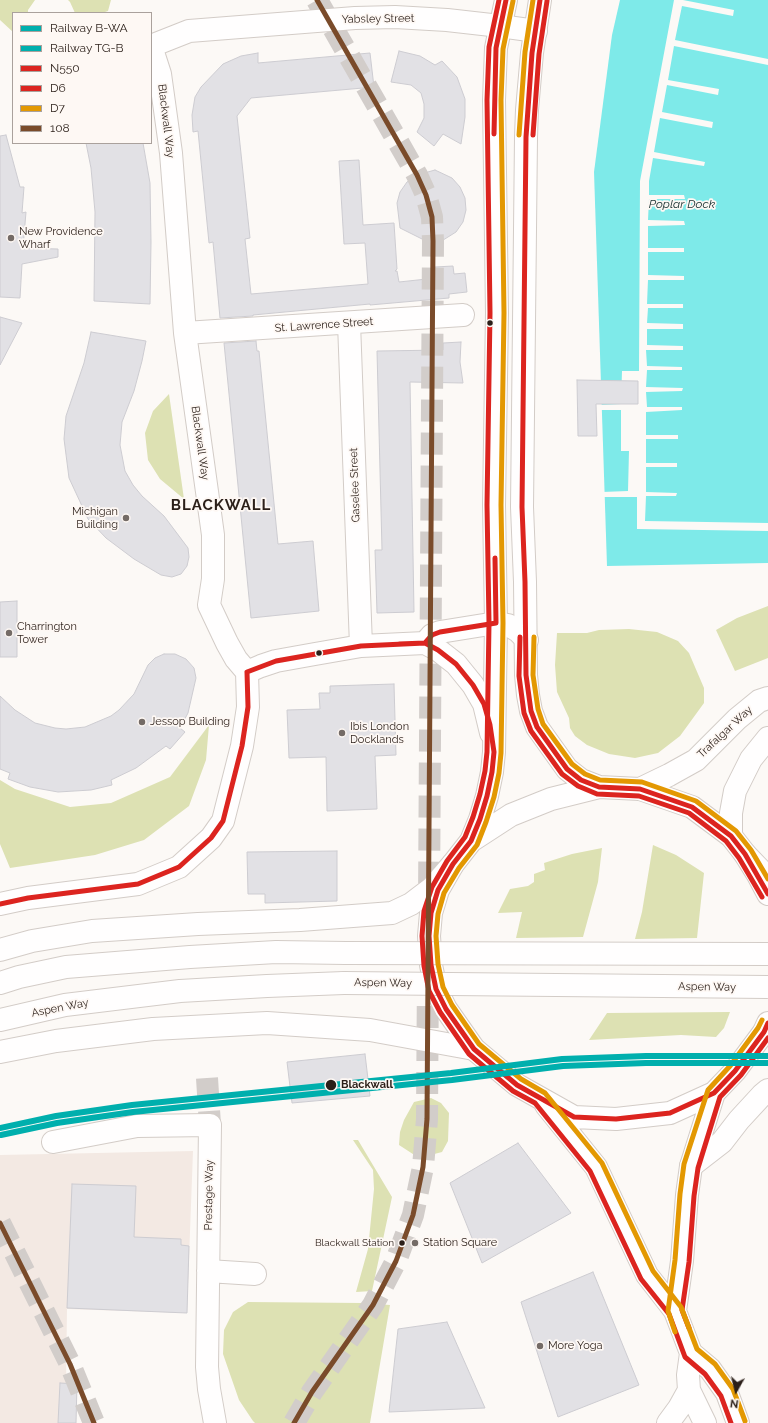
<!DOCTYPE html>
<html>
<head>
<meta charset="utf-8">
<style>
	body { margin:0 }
	#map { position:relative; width:768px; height:1423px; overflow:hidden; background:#fcf9f6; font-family:Raleway,sans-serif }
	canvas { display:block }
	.legend { position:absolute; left:12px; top:12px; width:140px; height:132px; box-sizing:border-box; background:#fef8f4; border:1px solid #aaa19c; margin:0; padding:5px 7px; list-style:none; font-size:12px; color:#2b1f19 }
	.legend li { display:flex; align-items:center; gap:8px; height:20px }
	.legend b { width:20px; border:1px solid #aaa19c }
	.north { position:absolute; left:716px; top:1371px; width:40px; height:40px; -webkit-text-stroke:3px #fef8f4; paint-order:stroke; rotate:188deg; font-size:11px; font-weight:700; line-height:16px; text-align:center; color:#2b1f19 }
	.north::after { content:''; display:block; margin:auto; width:14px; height:18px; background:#2b1f19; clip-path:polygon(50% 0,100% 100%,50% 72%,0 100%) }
</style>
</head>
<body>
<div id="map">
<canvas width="768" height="1423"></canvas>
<ul class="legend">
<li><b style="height:5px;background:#00afad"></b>Railway B-WA</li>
<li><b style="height:5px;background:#00afad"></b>Railway TG-B</li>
<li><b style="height:5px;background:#dc241f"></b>N550</li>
<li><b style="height:5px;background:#dc241f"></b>D6</li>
<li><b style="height:5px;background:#e39802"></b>D7</li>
<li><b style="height:5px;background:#7a4b2a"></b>108</li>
</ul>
<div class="north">N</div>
</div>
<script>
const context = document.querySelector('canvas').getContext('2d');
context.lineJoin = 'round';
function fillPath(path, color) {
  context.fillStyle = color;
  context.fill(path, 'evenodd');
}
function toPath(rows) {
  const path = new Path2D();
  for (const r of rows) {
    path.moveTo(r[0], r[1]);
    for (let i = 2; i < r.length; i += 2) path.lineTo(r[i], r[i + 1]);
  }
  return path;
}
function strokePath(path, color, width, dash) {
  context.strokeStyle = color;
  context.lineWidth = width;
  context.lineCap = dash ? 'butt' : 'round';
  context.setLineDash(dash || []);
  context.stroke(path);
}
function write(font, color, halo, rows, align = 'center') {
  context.font = font + ' Raleway,sans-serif';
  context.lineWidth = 3.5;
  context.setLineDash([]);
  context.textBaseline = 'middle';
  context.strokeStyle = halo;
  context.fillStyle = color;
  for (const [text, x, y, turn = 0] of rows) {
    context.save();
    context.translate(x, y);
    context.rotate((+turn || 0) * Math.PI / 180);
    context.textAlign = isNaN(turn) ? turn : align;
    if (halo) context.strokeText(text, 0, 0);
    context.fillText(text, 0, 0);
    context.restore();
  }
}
const built = toPath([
	[193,1151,187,1313,67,1309,66,1383,77,1384,76,1423,0,1423,0,1155]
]);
const green = toPath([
	[0,0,35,0,28,10,28,13,13,13,13,32,0,20],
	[68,0,111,0,108,11,102,13,75,13,70,2],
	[169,394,184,499,160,479,148,460,145,433,153,411],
	[768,606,768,658,735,671,716,630,737,618],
	[629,629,657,632,678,641,689,653,704,688,704,703,680,736,658,753,635,758,609,754,587,745,575,736,570,728,569,718,557,692,555,665,557,633,587,633,599,630],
	[209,725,206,760,189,806,144,840,95,855,10,868,0,844,0,780,15,789,70,807,111,803,170,777],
	[653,845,676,855,704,873,697,938,635,939,642,912],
	[602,848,598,882,583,937,516,938,522,912,498,913,510,889,528,886,534,882,534,874,545,870,544,863,572,854],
	[730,1012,724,1028,716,1037,681,1035,589,1040,607,1013],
	[431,1098,441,1103,449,1113,448,1141,442,1152,419,1158,399,1145,400,1132,404,1120,414,1102],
	[353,1140,358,1140,392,1197,372,1291,356,1292,368,1249,374,1189,373,1170],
	[248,1302,362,1303,390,1305,370,1423,255,1423,253,1421,239,1400,223,1354,224,1330,233,1312]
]);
const water = toPath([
	[620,0,768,0,768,563,607,566,594,172,612,35]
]);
const pier = toPath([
	[674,0,683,0,734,10,733,16,682,6,675,40,768,59,768,65,674,46,668,80,719,89,718,95,667,85,662,112,713,122,712,128,660,118,654,152,705,162,704,166,653,158,649,181,649,195,684,195,685,199,649,199,648,220,684,221,685,225,648,226,648,248,684,248,684,252,648,252,648,275,684,276,684,280,648,280,647,304,683,304,683,308,648,308,647,323,683,324,683,329,647,329,647,345,683,346,683,350,646,350,647,366,682,367,682,370,647,370,646,387,683,388,682,391,646,392,647,407,682,407,682,410,646,412,646,435,678,435,678,439,646,439,646,463,677,463,677,467,646,467,646,492,677,493,676,496,646,496,645,521,768,523,768,531,637,529,637,497,602,497,602,492,628,491,629,451,621,451,621,410,600,410,599,405,621,404,622,371,639,371,640,181]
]);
const building = toPath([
	[399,51,420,56,435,65,442,61,457,77,465,99,465,117,461,144,443,134,434,146,417,132,424,118,424,104,421,93,411,85,391,82,399,51],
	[258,53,258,63,370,53,374,87,251,98,237,116,250,238,245,239,251,294,368,284,365,243,344,244,339,161,359,160,363,225,394,223,397,269,395,271,397,271,399,282,436,278,435,267,453,266,454,274,465,273,467,292,449,294,449,298,370,305,370,304,253,315,253,316,220,318,213,242,209,243,198,131,193,132,192,115,195,97,201,87,223,64,241,56,258,53],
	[6,135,20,187,24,187,22,213,26,212,23,248,58,249,58,257,22,264,20,298,0,297,0,136,6,135],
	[86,143,143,143,150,183,151,242,150,304,94,301,95,212,91,168,86,143],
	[435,170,452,178,460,187,465,198,466,210,463,222,456,232,440,242,422,239,400,228,397,203,400,192,407,182,417,175,435,170],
	[0,317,22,323,0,365,0,317],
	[91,332,146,341,142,361,134,391,122,422,120,445,125,471,133,485,142,496,164,516,188,548,189,557,187,566,181,574,172,577,161,575,134,559,106,538,88,519,69,478,64,439,66,416,84,363,91,332],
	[256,341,257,351,259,351,278,544,313,541,319,611,251,618,224,343,256,341],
	[461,342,460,362,463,383,410,382,414,612,377,613,375,550,382,550,377,351,443,350,443,343,461,342],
	[577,380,638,381,638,404,596,404,597,436,578,436,577,380],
	[17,601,17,657,0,657,0,602,17,601],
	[164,654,175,654,186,659,194,668,196,678,188,713,180,728,185,732,170,749,166,746,136,768,111,780,112,785,91,790,58,792,30,787,8,779,10,773,0,769,0,696,15,710,35,723,55,728,66,729,85,727,111,716,119,710,134,694,148,665,155,658,164,654],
	[394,684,396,755,375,756,377,809,327,811,326,757,289,758,287,710,320,709,319,693,330,693,330,686,394,684],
	[337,851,337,901,265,903,265,894,248,894,247,852,337,851],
	[365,1054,370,1096,292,1103,287,1062,365,1054],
	[518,1143,571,1213,482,1263,450,1183,518,1143],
	[72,1184,136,1186,134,1237,181,1239,181,1245,189,1246,187,1313,67,1308,72,1184],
	[593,1272,639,1385,558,1417,521,1302,593,1272],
	[447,1322,485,1408,389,1412,398,1329,447,1322],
	[60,1383,77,1384,76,1423,58,1423,60,1383]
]);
const minorTunnel = toPath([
	[207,1078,210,1125]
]);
const trunkTunnel = toPath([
	[317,0,417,175,426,195,432,217,433,241,429,904],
	[0,1223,70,1364,94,1423],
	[294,1423,312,1392,373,1305,396,1261,413,1215,423,1167,427,1119,428,968]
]);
const minor = toPath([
	[349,323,361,646],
	[185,333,463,315],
	[425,643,432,635,440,632,496,623,508,625,518,631,527,640],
	[247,672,261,666,276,661,315,654,361,646,425,643,438,650,456,664,473,685,484,704,491,733],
	[0,904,28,898,138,884,179,867,211,838,223,821,242,746,248,707,247,672,236,659,227,643,209,605,213,579,213,535,185,333,171,153,160,74,151,46,189,31,355,18,395,17,447,20,500,26,536,31],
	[53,1142,137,1126,210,1125,207,1367,209,1389,215,1423],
	[208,1271,255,1274]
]);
const tertiary = toPath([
	[640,789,669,775,696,760,737,719,759,701,768,698],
	[731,836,731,813,735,791,751,759,768,738]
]);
const primary = toPath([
	[540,0,532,53,527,110,526,137,522,507,525,582,526,675,528,695,531,711,537,727,567,769,581,780,599,787],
	[471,841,480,819,487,796,492,772,494,752,496,623,494,505,497,313,494,100,496,48,506,0],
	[768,894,758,875,745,854,731,836,692,807,640,789,599,787,551,799,511,815,471,841,453,864,438,890,431,913,429,936,431,965,436,989,446,1009,474,1049,517,1085,574,1117,616,1119,670,1113,714,1093,735,1071,764,1032,768,1023],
	[546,1105,596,1167,647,1275,675,1311,691,1353,710,1369,727,1393,738,1423],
	[675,1311,682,1261,687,1195,691,1166,714,1093],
	[691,1353,688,1375,689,1390,705,1423],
	[668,1423,679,1408,689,1390]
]);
const trunk = toPath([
	[745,854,768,878],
	[0,950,32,941,92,931,198,924,300,920,392,913,411,904,432,888,453,864],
	[0,983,19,977,66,967,190,957,276,952,346,953],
	[0,1020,65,1005,180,991,267,986,344,983],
	[764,1032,768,1031],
	[0,1052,56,1041,153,1029,267,1023,370,1030,474,1049],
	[691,1166,722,1142,739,1120,762,1095,768,1090]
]);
const trunkBridge = toPath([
	[346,953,768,954],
	[344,983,768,987]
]);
const bus1 = toPath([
	[540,0,532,53,526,137,522,507,525,582,526,675,531,711,537,727,567,769,581,780,599,787,640,789,692,807,731,836,745,854,768,894],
	[494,134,496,48,506,0],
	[399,644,425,643,432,635,440,632,496,623,495,558],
	[247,672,276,661,361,646,425,643,438,650,456,664,473,685,484,704,490,725,494,752,492,772,487,796,480,819,471,841,453,864,438,890,431,913,429,936,431,965,436,989,446,1009,474,1049,517,1085,574,1117,616,1119,670,1113,714,1093,735,1071,764,1032,768,1023],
	[0,904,28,898,138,884,179,867,211,838,223,821,242,746,248,707,247,672]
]);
const bus2 = toPath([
	[499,0,489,47,487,100,490,313,487,505,489,623,487,752,485,771,480,794,473,817,465,837,447,861,432,887,424,911,422,936,424,966,429,991,440,1012,469,1054,513,1091,535,1103,590,1171,641,1279,669,1314,685,1357,705,1374,721,1396,731,1423],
	[533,135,539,54,547,1],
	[520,637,519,676,524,713,531,731,562,774,578,786,597,794,639,796,689,813,726,841,739,858,762,897],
	[689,1328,682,1310,689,1262,694,1196,698,1168,720,1097,741,1075,768,1038]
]);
const bus3 = toPath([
	[513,1,503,49,501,100,504,313,501,505,503,623,501,753,499,773,494,797,486,822,477,845,459,868,444,893,438,914,436,936,438,964,443,987,452,1005,479,1044,521,1079,545,1093,602,1163,653,1271,681,1307,697,1349,715,1364,733,1389,745,1421],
	[519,135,525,52,533,0],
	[534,637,533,675,538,709,543,724,572,764,585,774,600,780,642,782,696,801,736,831,751,850,768,879],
	[675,1332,668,1311,675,1260,680,1194,684,1164,708,1090,730,1066,758,1028,762,1020]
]);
const bus4 = toPath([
	[0,1223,70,1364,94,1423],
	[294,1423,312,1392,373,1305,396,1261,413,1215,423,1167,427,1119,433,241,432,217,426,195,417,175,317,0]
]);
const rail1 = toPath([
	[0,1128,56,1116,132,1105,451,1073,562,1059,646,1056,768,1056]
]);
const rail2 = toPath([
	[1,1135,57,1123,133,1112,452,1080,563,1066,646,1063,768,1063]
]);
const markers = [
	[11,238,4,"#746b66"],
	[490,323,3.5,"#2b1f19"],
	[126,518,4,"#746b66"],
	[9,633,4,"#746b66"],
	[319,653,3.5,"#2b1f19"],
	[142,722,4,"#746b66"],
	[342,733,4,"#746b66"],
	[331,1085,6,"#2b1f19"],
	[402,1243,3.5,"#2b1f19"],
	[415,1243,4,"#746b66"],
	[540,1346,4,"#746b66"]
];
const busNames = [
	["Blackwall Station",394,1243]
];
const streetNames = [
	["Yabsley Street",378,19,-1],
	["Blackwall Way",166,121,83],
	["St. Lawrence Street",324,325,-4],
	["Blackwall Way",200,443,82],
	["Gaselee Street",355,485,-92],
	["Trafalgar Way",725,732,-43],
	["Aspen Way",383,983,1],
	["Aspen Way",707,987,1],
	["Aspen Way",60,1008,-11],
	["Prestage Way",209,1195,-89]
];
const poiNames = [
	["New Providence",19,232],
	["Wharf",19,245],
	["Michigan",118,512,"right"],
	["Building",118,525,"right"],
	["Charrington",17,627],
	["Tower",17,640],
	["Jessop Building",150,722],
	["Ibis London",350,727],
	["Docklands",350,740],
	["Station Square",423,1243],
	["More Yoga",548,1346]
];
const stopNames = [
	["Blackwall",341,1085]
];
const waterNames = [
	["Poplar Dock",682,204]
];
const districtNames = [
	["BLACKWALL",221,505]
];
fillPath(built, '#f3e9e3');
fillPath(green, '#dde1b3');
fillPath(water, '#7eeae9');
fillPath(pier, '#fcf9f6');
fillPath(building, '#e2e1e5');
strokePath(building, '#cdccd1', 1);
strokePath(minorTunnel, '#d2cdca', 22, [22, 11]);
strokePath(trunkTunnel, '#d2cdca', 22, [22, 11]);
strokePath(minor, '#d3ccc7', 24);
strokePath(tertiary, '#d3ccc7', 24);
strokePath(primary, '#d3ccc7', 24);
strokePath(trunk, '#d3ccc7', 24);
strokePath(minor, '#fffefe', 22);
strokePath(tertiary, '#fffefe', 22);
strokePath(primary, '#fffefe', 22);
strokePath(trunk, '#fffefe', 22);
strokePath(trunkBridge, '#d3ccc7', 24, []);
strokePath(trunkBridge, '#fffefe', 22);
strokePath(bus1, '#dc241f', 5);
strokePath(bus2, '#dc241f', 5);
strokePath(bus3, '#e39802', 5);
strokePath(bus4, '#7a4b2a', 5);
strokePath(rail1, '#00afad', 6);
strokePath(rail2, '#00afad', 6);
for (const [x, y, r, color] of markers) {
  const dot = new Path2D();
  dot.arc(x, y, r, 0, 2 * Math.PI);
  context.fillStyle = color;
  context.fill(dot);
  strokePath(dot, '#fef8f4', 1.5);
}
write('10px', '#2b1f19', '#fef8f4', busNames, 'right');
write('11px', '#2b1f19', '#fef8f4', streetNames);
write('11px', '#2b1f19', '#fef8f4', poiNames, 'left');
write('bold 11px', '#2b1f19', '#fef8f4', stopNames, 'left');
write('italic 12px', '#152e2e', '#fef8f4', waterNames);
context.letterSpacing = '1px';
write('bold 15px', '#2b1f19', '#fef8f4', districtNames);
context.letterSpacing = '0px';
</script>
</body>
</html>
